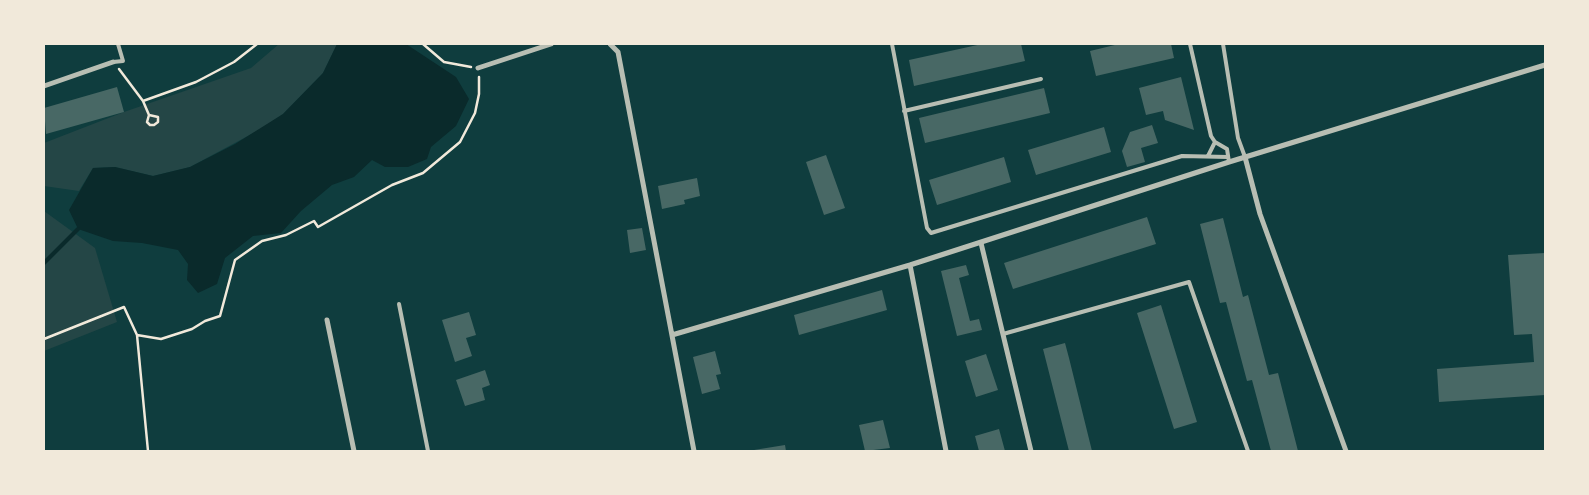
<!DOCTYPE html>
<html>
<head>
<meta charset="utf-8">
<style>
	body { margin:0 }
	#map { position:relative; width:1589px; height:495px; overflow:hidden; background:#0f3d3e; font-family:"Source Sans 3",sans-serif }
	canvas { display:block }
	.frame { position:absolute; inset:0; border:45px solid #f1e9da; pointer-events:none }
</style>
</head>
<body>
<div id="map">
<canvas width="1589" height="495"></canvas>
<div class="frame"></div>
</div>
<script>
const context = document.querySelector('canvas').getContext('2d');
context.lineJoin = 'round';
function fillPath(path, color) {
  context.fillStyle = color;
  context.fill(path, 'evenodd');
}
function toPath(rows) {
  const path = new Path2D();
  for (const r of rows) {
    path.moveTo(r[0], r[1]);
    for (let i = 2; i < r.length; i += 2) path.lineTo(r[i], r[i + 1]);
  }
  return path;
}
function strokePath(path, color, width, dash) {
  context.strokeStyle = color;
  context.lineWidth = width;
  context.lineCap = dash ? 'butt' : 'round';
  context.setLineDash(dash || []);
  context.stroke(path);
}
const green = toPath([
	[279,44,337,44,323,73,283,114,261,129,190,167,153,176,115,167,93,168,79,191,44,186,44,143,124,112,251,68],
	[44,211,95,248,117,322,44,351]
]);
const water = toPath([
	[337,44,406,44,456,77,469,99,456,126,431,147,427,159,408,167,385,167,372,160,354,177,332,185,301,211,281,233,253,236,225,258,217,284,198,293,187,280,188,264,178,250,142,243,113,241,78,229,69,210,93,168,115,167,153,176,190,167,235,144,283,114,323,73]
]);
const stream = toPath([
	[44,263,78,229]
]);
const building = toPath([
	[982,44,1021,44,1025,61,914,86,909,60],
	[1119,44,1171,44,1174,58,1096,76,1090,51],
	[1181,77,1194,130,1165,120,1163,111,1146,115,1139,88],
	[117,87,124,112,46,134,44,108],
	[1044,88,1050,113,925,143,919,118],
	[1152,125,1158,143,1141,148,1145,162,1127,167,1122,151,1130,132],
	[1104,127,1111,152,1036,175,1028,150],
	[826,155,845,208,824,215,806,162],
	[1004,157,1011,182,937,205,929,180],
	[697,178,700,196,684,200,685,204,662,209,658,186],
	[1147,217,1156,244,1013,289,1004,263],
	[1223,218,1243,297,1248,295,1269,375,1278,373,1298,451,1271,451,1252,380,1247,381,1226,302,1220,303,1200,224],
	[642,228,646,250,630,253,627,230],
	[1545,253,1545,395,1439,402,1437,369,1534,362,1532,334,1514,335,1508,255],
	[966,265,969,275,959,278,970,321,979,319,982,330,957,336,941,271],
	[882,290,887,310,799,335,794,315],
	[1161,305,1197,422,1174,429,1137,313],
	[469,312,476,335,466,338,472,356,455,362,442,320],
	[1065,343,1069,358,1092,451,1069,451,1043,349],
	[715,351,721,374,716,375,720,389,702,394,693,357],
	[986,354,998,390,976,397,965,361],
	[485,370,490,385,482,388,485,400,465,406,456,380],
	[883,420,890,448,865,451,859,425],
	[999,429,1005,451,979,451,975,436],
	[785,445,786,451,754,451,754,450]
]);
const path = toPath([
	[423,44,444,62,471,67],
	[119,69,143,101,196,82,234,62,257,44],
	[143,101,149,115,147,122,150,125,154,125,158,122,158,117,149,115],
	[137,335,148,451],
	[44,339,124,307,137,335,161,339,192,329,205,321,220,316,235,260,262,241,286,235,314,221,318,227,392,185,423,173,460,142,475,113,479,94,479,77]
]);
const service = toPath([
	[892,44,927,228,931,233,1182,156,1228,157],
	[1190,44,1211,136,1215,142,1227,149,1229,162],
	[1223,44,1238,138,1245,157],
	[113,62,123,61,118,44],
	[904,111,1041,79],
	[1208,156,1215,142],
	[399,304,428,451],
	[1003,334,1189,282,1248,451]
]);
const minor = toPath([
	[610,44,618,52,694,451],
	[478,68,551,44],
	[44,86,113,62],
	[1245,157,1260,214,1346,451],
	[981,243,1031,451],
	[910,265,946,451],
	[327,320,354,451],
	[672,335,910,265,1229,162,1545,65]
]);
fillPath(green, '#244646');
fillPath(water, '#0a2a2b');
strokePath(stream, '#0a2a2b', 4);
fillPath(building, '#486865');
strokePath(path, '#f1e9da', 2.5);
strokePath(service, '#b8beb3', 4);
strokePath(minor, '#b8beb3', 5);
</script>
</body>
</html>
